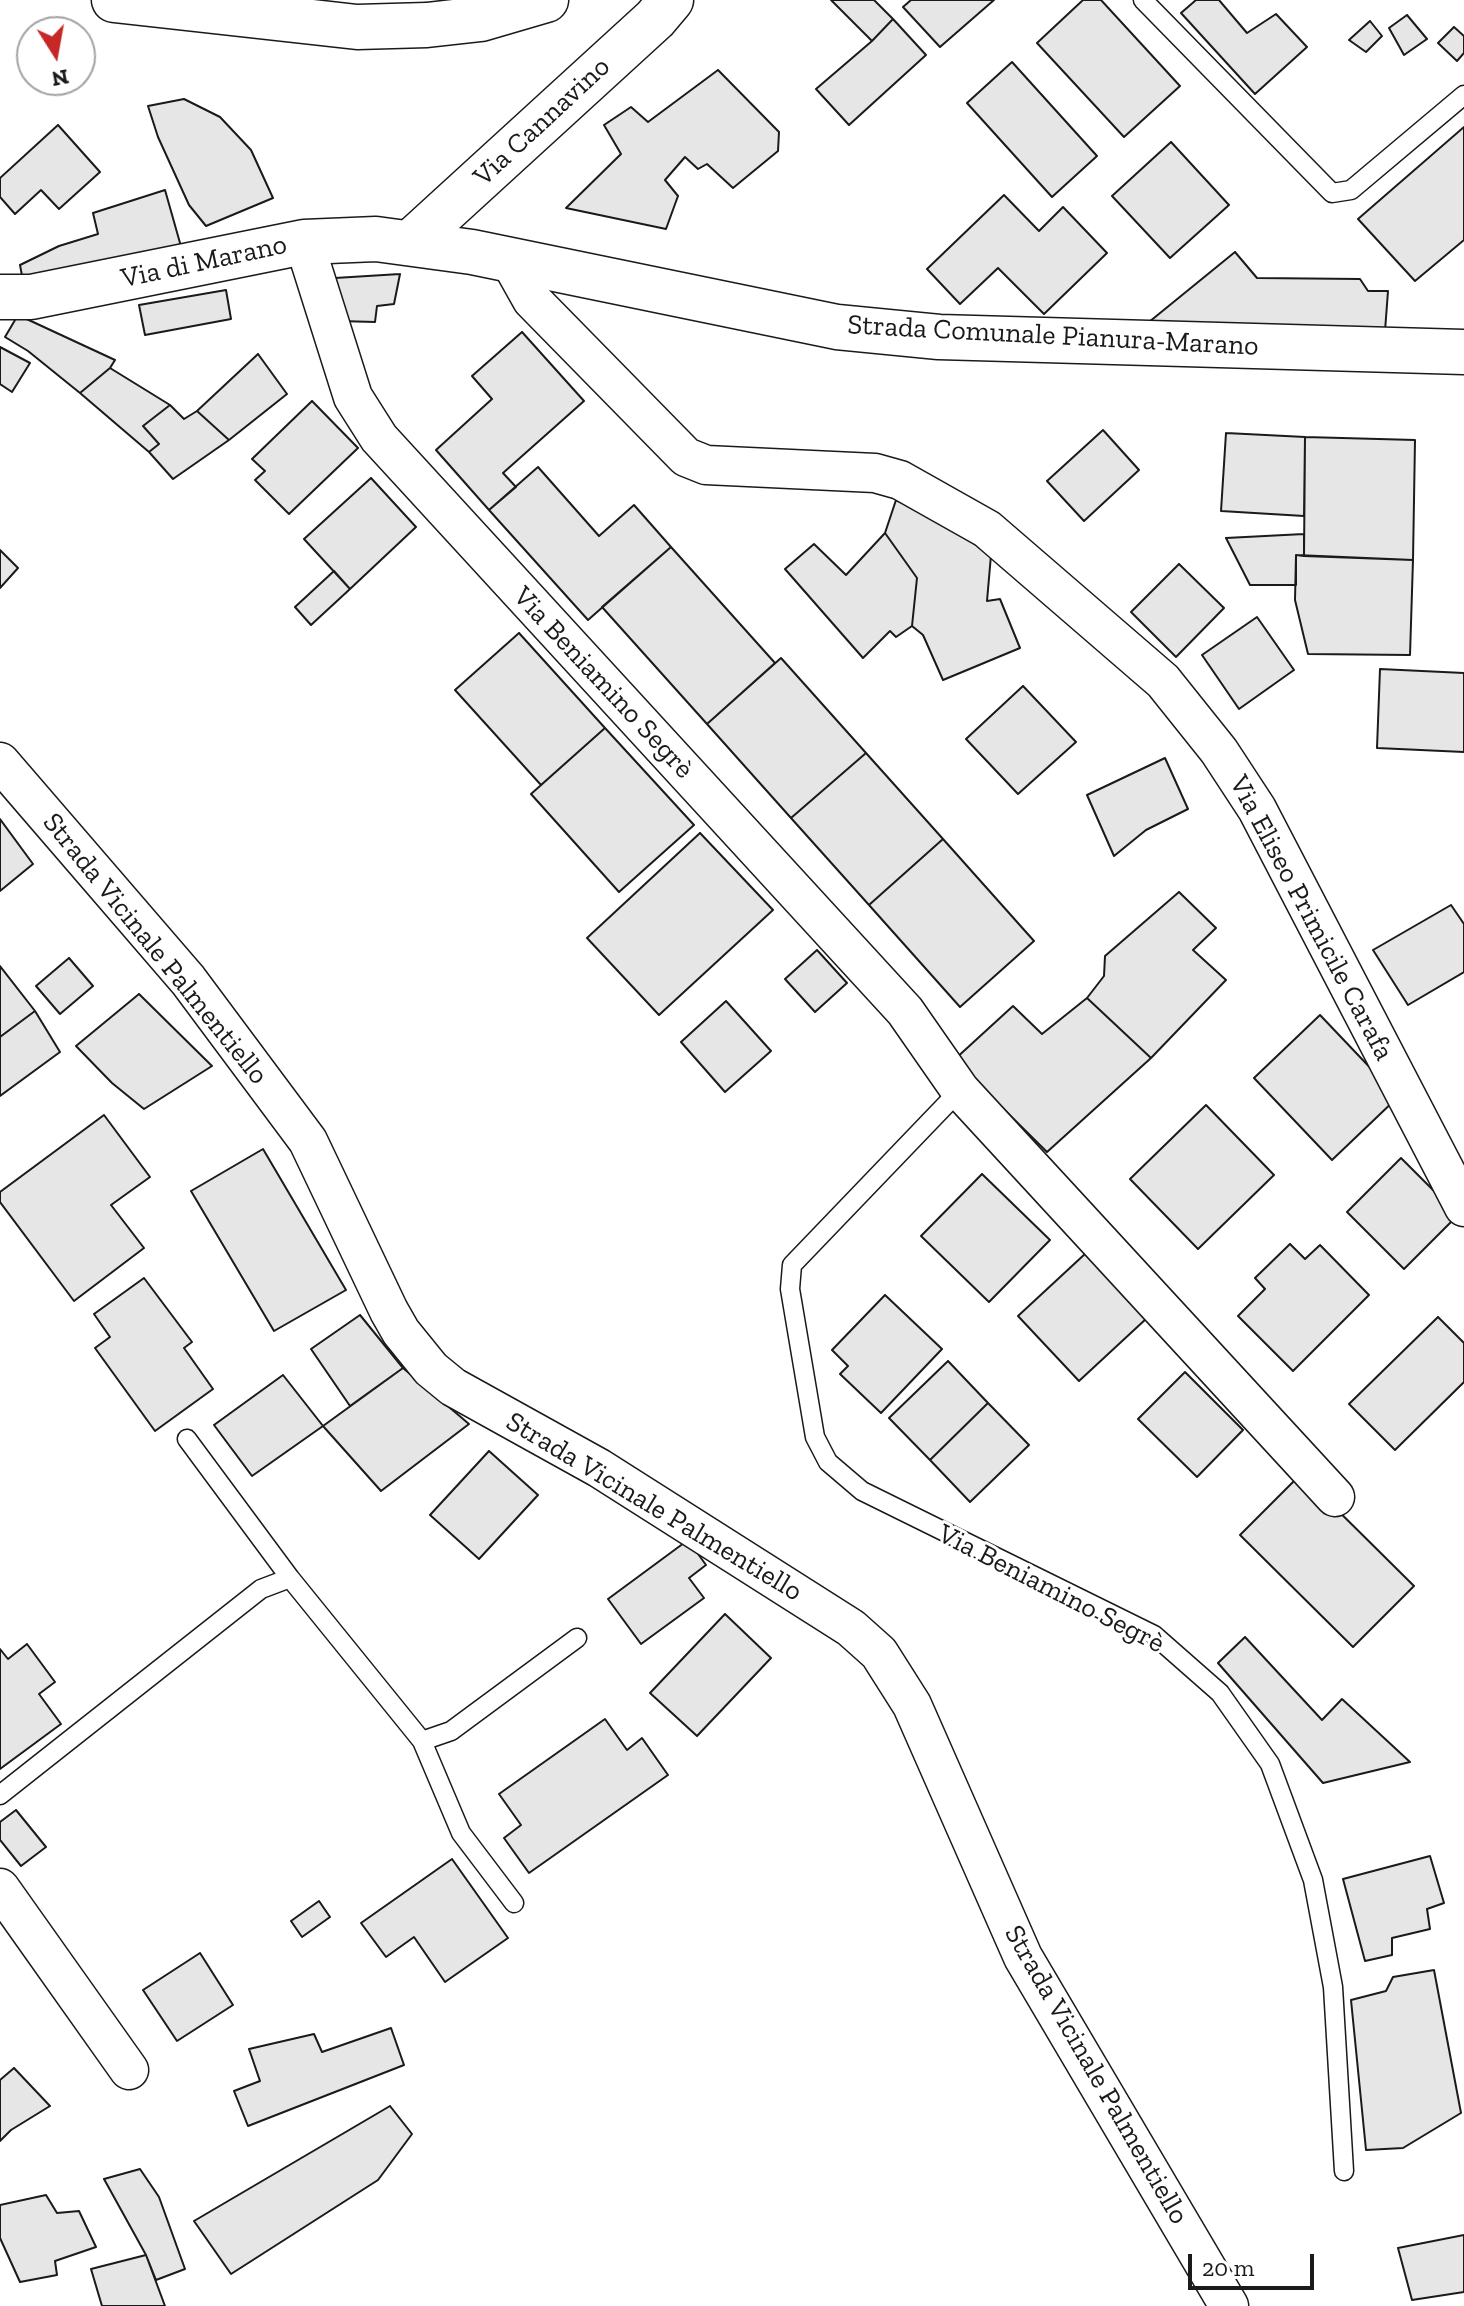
<!DOCTYPE html>
<html>
<head>
<meta charset="utf-8">
<style>
	body { margin:0 }
	#map { position:relative; width:1464px; height:2306px; overflow:hidden; background:#fff; font-family:"Zilla Slab",serif }
	canvas { display:block }
	.north { position:absolute; left:16px; top:16px; width:80px; height:80px; box-sizing:border-box; background:#fff; border:2px solid #a3a3a3; border-radius:50%; rotate:169deg; font-size:22px; font-weight:700; line-height:32px; text-align:center; color:#1a1a1a }
	.north::after { content:''; display:block; margin:auto; width:28px; height:36px; background:#c62828; clip-path:polygon(50% 0,100% 100%,50% 72%,0 100%) }
	.scale { position:absolute; left:1188px; top:2254px; width:126px; height:36px; box-sizing:border-box; border:4px solid #1a1a1a; border-top:0; padding-left:10px; font-size:24px; line-height:28px; white-space:nowrap; color:#1a1a1a; -webkit-text-stroke:6px #fff; paint-order:stroke }
</style>
</head>
<body>
<div id="map">
<canvas width="1464" height="2306"></canvas>
<div class="north">N</div>
<div class="scale">20 m</div>
</div>
<script>
const context = document.querySelector('canvas').getContext('2d');
context.lineJoin = 'round';
function fillPath(path, color) {
  context.fillStyle = color;
  context.fill(path, 'evenodd');
}
function toPath(rows) {
  const path = new Path2D();
  for (const r of rows) {
    path.moveTo(r[0], r[1]);
    for (let i = 2; i < r.length; i += 2) path.lineTo(r[i], r[i + 1]);
  }
  return path;
}
function strokePath(path, color, width, dash) {
  context.strokeStyle = color;
  context.lineWidth = width;
  context.lineCap = dash ? 'butt' : 'round';
  context.setLineDash(dash || []);
  context.stroke(path);
}
function write(font, color, halo, rows, align = 'center') {
  context.font = font + ' "Zilla Slab",serif';
  context.lineWidth = 6;
  context.setLineDash([]);
  context.textBaseline = 'middle';
  context.strokeStyle = halo;
  context.fillStyle = color;
  for (const [text, x, y, turn = 0] of rows) {
    context.save();
    context.translate(x, y);
    context.rotate((+turn || 0) * Math.PI / 180);
    context.textAlign = isNaN(turn) ? turn : align;
    if (halo) context.strokeText(text, 0, 0);
    context.fillText(text, 0, 0);
    context.restore();
  }
}
const building = toPath([
	[831,0,874,0,893,19,872,41,831,0],
	[911,0,994,0,940,47,903,7,911,0],
	[1083,0,1101,0,1180,86,1124,137,1037,43,1083,0],
	[1196,0,1219,0,1247,33,1276,14,1307,47,1255,94,1181,13,1196,0],
	[1407,15,1427,39,1404,55,1389,28,1407,15],
	[893,19,926,55,849,125,816,89,872,41,893,19],
	[1370,21,1382,36,1366,52,1349,40,1370,21],
	[1454,27,1464,36,1464,53,1457,61,1438,43,1454,27],
	[1012,62,1097,156,1052,197,967,103,1012,62],
	[718,70,779,132,778,151,733,188,707,164,698,169,685,157,665,180,678,196,666,229,566,208,621,154,604,125,631,107,648,122,718,70],
	[184,99,220,117,251,150,273,198,206,226,189,205,158,137,148,106,184,99],
	[58,125,100,172,59,209,41,190,15,214,0,197,0,178,58,125],
	[1464,127,1464,240,1415,281,1358,219,1464,127],
	[1171,142,1229,205,1170,258,1112,196,1171,142],
	[165,190,182,250,23,281,20,265,59,246,98,234,93,213,165,190],
	[1004,195,1039,231,1063,207,1107,253,1044,314,998,268,960,304,927,269,1004,195],
	[1235,252,1257,278,1360,279,1368,291,1388,291,1385,331,1149,322,1235,252],
	[400,274,394,304,377,306,375,322,339,321,335,278,400,274],
	[226,290,231,319,145,335,139,305,226,290],
	[18,315,115,360,110,368,80,393,28,351,5,337,18,315],
	[522,332,584,401,503,473,516,487,489,510,436,450,492,399,472,376,522,332],
	[0,347,30,363,12,392,0,384,0,347],
	[258,354,287,394,229,440,197,411,258,354],
	[110,368,170,405,143,426,159,444,149,452,80,393,110,368],
	[312,401,358,448,289,514,255,480,265,471,252,459,312,401],
	[170,405,184,419,197,411,229,440,173,479,149,452,159,444,143,426,170,405],
	[1103,430,1139,470,1084,521,1047,481,1103,430],
	[1226,433,1305,437,1304,516,1221,511,1226,433],
	[1305,437,1415,440,1413,560,1304,556,1305,437],
	[538,467,599,536,634,505,671,547,588,620,489,510,538,467],
	[371,478,416,527,350,589,304,539,371,478],
	[896,500,934,517,991,555,987,601,1000,599,1020,648,943,680,923,635,912,626,917,578,885,533,896,500],
	[885,533,917,578,912,626,896,637,890,631,863,658,785,569,814,544,846,575,885,533],
	[1304,534,1304,556,1296,555,1296,585,1250,585,1226,538,1304,534],
	[671,547,775,663,707,724,602,607,671,547],
	[0,550,18,568,0,588,0,550],
	[1296,555,1413,560,1410,655,1308,654,1295,600,1296,555],
	[1179,564,1224,608,1176,657,1131,612,1179,564],
	[334,571,350,589,311,625,295,607,334,571],
	[1257,617,1294,670,1239,709,1202,655,1257,617],
	[519,633,605,728,541,785,455,690,519,633],
	[781,658,866,753,791,818,707,724,781,658],
	[1380,669,1464,673,1464,752,1377,748,1380,669],
	[1023,686,1076,742,1018,794,966,739,1023,686],
	[605,728,694,825,619,892,531,794,605,728],
	[866,753,943,839,869,905,791,818,866,753],
	[1165,758,1188,809,1146,830,1114,856,1087,795,1165,758],
	[0,819,33,864,0,891,0,819],
	[700,833,773,910,659,1015,587,938,700,833],
	[943,839,1034,941,960,1007,869,905,943,839],
	[1179,892,1216,928,1193,950,1226,980,1151,1058,1087,998,1104,976,1105,956,1179,892],
	[1451,905,1464,924,1464,972,1408,1005,1373,950,1451,905],
	[817,950,847,983,815,1012,785,979,817,950],
	[69,958,93,986,60,1014,36,986,69,958],
	[0,966,35,1011,0,1037,0,966],
	[139,994,212,1066,144,1109,112,1083,76,1046,139,994],
	[1087,998,1151,1058,1047,1152,954,1060,1013,1006,1042,1034,1087,998],
	[726,1001,771,1051,725,1092,681,1042,726,1001],
	[35,1011,60,1052,0,1096,0,1037,35,1011],
	[1320,1015,1398,1097,1332,1160,1254,1078,1320,1015],
	[1206,1105,1274,1175,1198,1249,1130,1179,1206,1105],
	[104,1115,150,1177,111,1205,144,1248,74,1301,0,1202,0,1192,104,1115],
	[263,1149,346,1290,274,1331,191,1191,263,1149],
	[1401,1158,1458,1215,1404,1269,1347,1212,1401,1158],
	[982,1174,1050,1240,989,1302,921,1236,982,1174],
	[1290,1244,1305,1259,1320,1245,1369,1295,1293,1371,1238,1316,1265,1289,1255,1278,1290,1244],
	[1086,1253,1147,1318,1079,1381,1018,1316,1086,1253],
	[144,1278,192,1342,184,1348,213,1389,155,1431,95,1348,110,1337,94,1314,144,1278],
	[885,1295,942,1349,881,1413,840,1374,848,1366,832,1350,885,1295],
	[360,1315,403,1368,350,1406,311,1349,360,1315],
	[1438,1317,1464,1343,1464,1382,1395,1450,1349,1404,1438,1317],
	[948,1361,988,1403,930,1460,889,1418,948,1361],
	[403,1368,469,1424,381,1491,323,1426,403,1368],
	[1185,1372,1243,1430,1197,1477,1138,1419,1185,1372],
	[283,1375,323,1426,252,1476,214,1425,283,1375],
	[988,1403,1029,1445,970,1502,930,1460,988,1403],
	[489,1451,538,1495,479,1559,430,1515,489,1451],
	[1301,1474,1414,1586,1353,1647,1240,1535,1301,1474],
	[688,1540,706,1565,689,1578,704,1598,641,1644,608,1599,688,1540],
	[725,1614,771,1658,697,1736,650,1693,725,1614],
	[1245,1637,1322,1720,1342,1699,1410,1762,1323,1783,1218,1663,1245,1637],
	[27,1644,55,1682,39,1694,61,1724,0,1769,0,1649,8,1659,27,1644],
	[605,1719,627,1750,642,1738,668,1775,529,1873,504,1838,521,1825,499,1794,605,1719],
	[16,1810,46,1847,21,1866,0,1840,0,1822,16,1810],
	[1430,1856,1444,1903,1427,1909,1430,1929,1392,1938,1392,1955,1365,1961,1343,1879,1430,1856],
	[452,1859,508,1938,445,1982,414,1937,386,1957,361,1923,452,1859],
	[319,1901,330,1917,302,1937,291,1921,319,1901],
	[200,1953,233,2005,177,2041,143,1990,200,1953],
	[1434,1970,1461,2113,1403,2148,1366,2150,1351,2000,1386,1991,1393,1977,1434,1970],
	[391,2028,404,2065,248,2126,234,2091,260,2081,249,2049,314,2034,322,2052,391,2028],
	[14,2068,50,2106,11,2130,0,2141,0,2080,14,2068],
	[390,2106,412,2134,378,2180,231,2274,194,2221,390,2106],
	[140,2169,159,2197,185,2269,156,2280,146,2255,104,2179,140,2169],
	[46,2195,57,2213,79,2211,96,2247,55,2261,57,2275,20,2282,0,2238,0,2205,46,2195],
	[1464,2235,1464,2292,1412,2300,1398,2248,1464,2235],
	[146,2255,165,2306,102,2306,91,2269,146,2255]
]);
const lane = toPath([
	[1143,0,1332,193,1351,190,1464,95],
	[960,1090,792,1265,790,1289,815,1437,828,1462,862,1491,1154,1635,1220,1693,1270,1764,1313,1880,1333,1987,1344,2171],
	[187,1439,290,1578],
	[422,1741,451,1731,577,1638],
	[0,1795,261,1589,290,1578,422,1741,461,1833,514,1903]
]);
const street = toPath([
	[304,242,353,397,379,438,905,1011,960,1090,1335,1497],
	[509,259,532,300,686,457,706,465,875,473,900,480,987,529,1163,681,1219,751,1257,809,1464,1207],
	[0,762,188,980,308,1141,389,1311,401,1332,431,1369,453,1387,599,1468,851,1628,879,1653,912,1705,1023,1957,1229,2306],
	[0,1888,129,2070]
]);
const secondary = toPath([
	[114,0,357,27,427,25,481,19,546,0],
	[410,243,655,19,671,0],
	[0,297,31,297,304,242,376,239,472,252,837,327,939,337,1464,352]
]);
const streetNames = [
	["Via Cannavino",542,122,-43],
	["Via di Marano",204,262,-12],
	["Strada Comunale Pianura-Marano",1053,336,3],
	["Via Beniamino Segrè",603,683,47],
	["Via Eliseo Primicile Carafa",1311,918,62],
	["Strada Vicinale Palmentiello",155,949,51],
	["Strada Vicinale Palmentiello",654,1507,31],
	["Via Beniamino Segrè",1051,1589,27],
	["Strada Vicinale Palmentiello",1096,2075,60]
];
fillPath(building, '#e6e6e6');
strokePath(building, '#1a1a1a', 2);
strokePath(lane, '#1a1a1a', 21);
strokePath(street, '#1a1a1a', 41);
strokePath(secondary, '#1a1a1a', 47);
strokePath(lane, '#fff', 18);
strokePath(street, '#fff', 38);
strokePath(secondary, '#fff', 44);
write('28px', '#1a1a1a', '#fff', streetNames);
</script>
</body>
</html>
